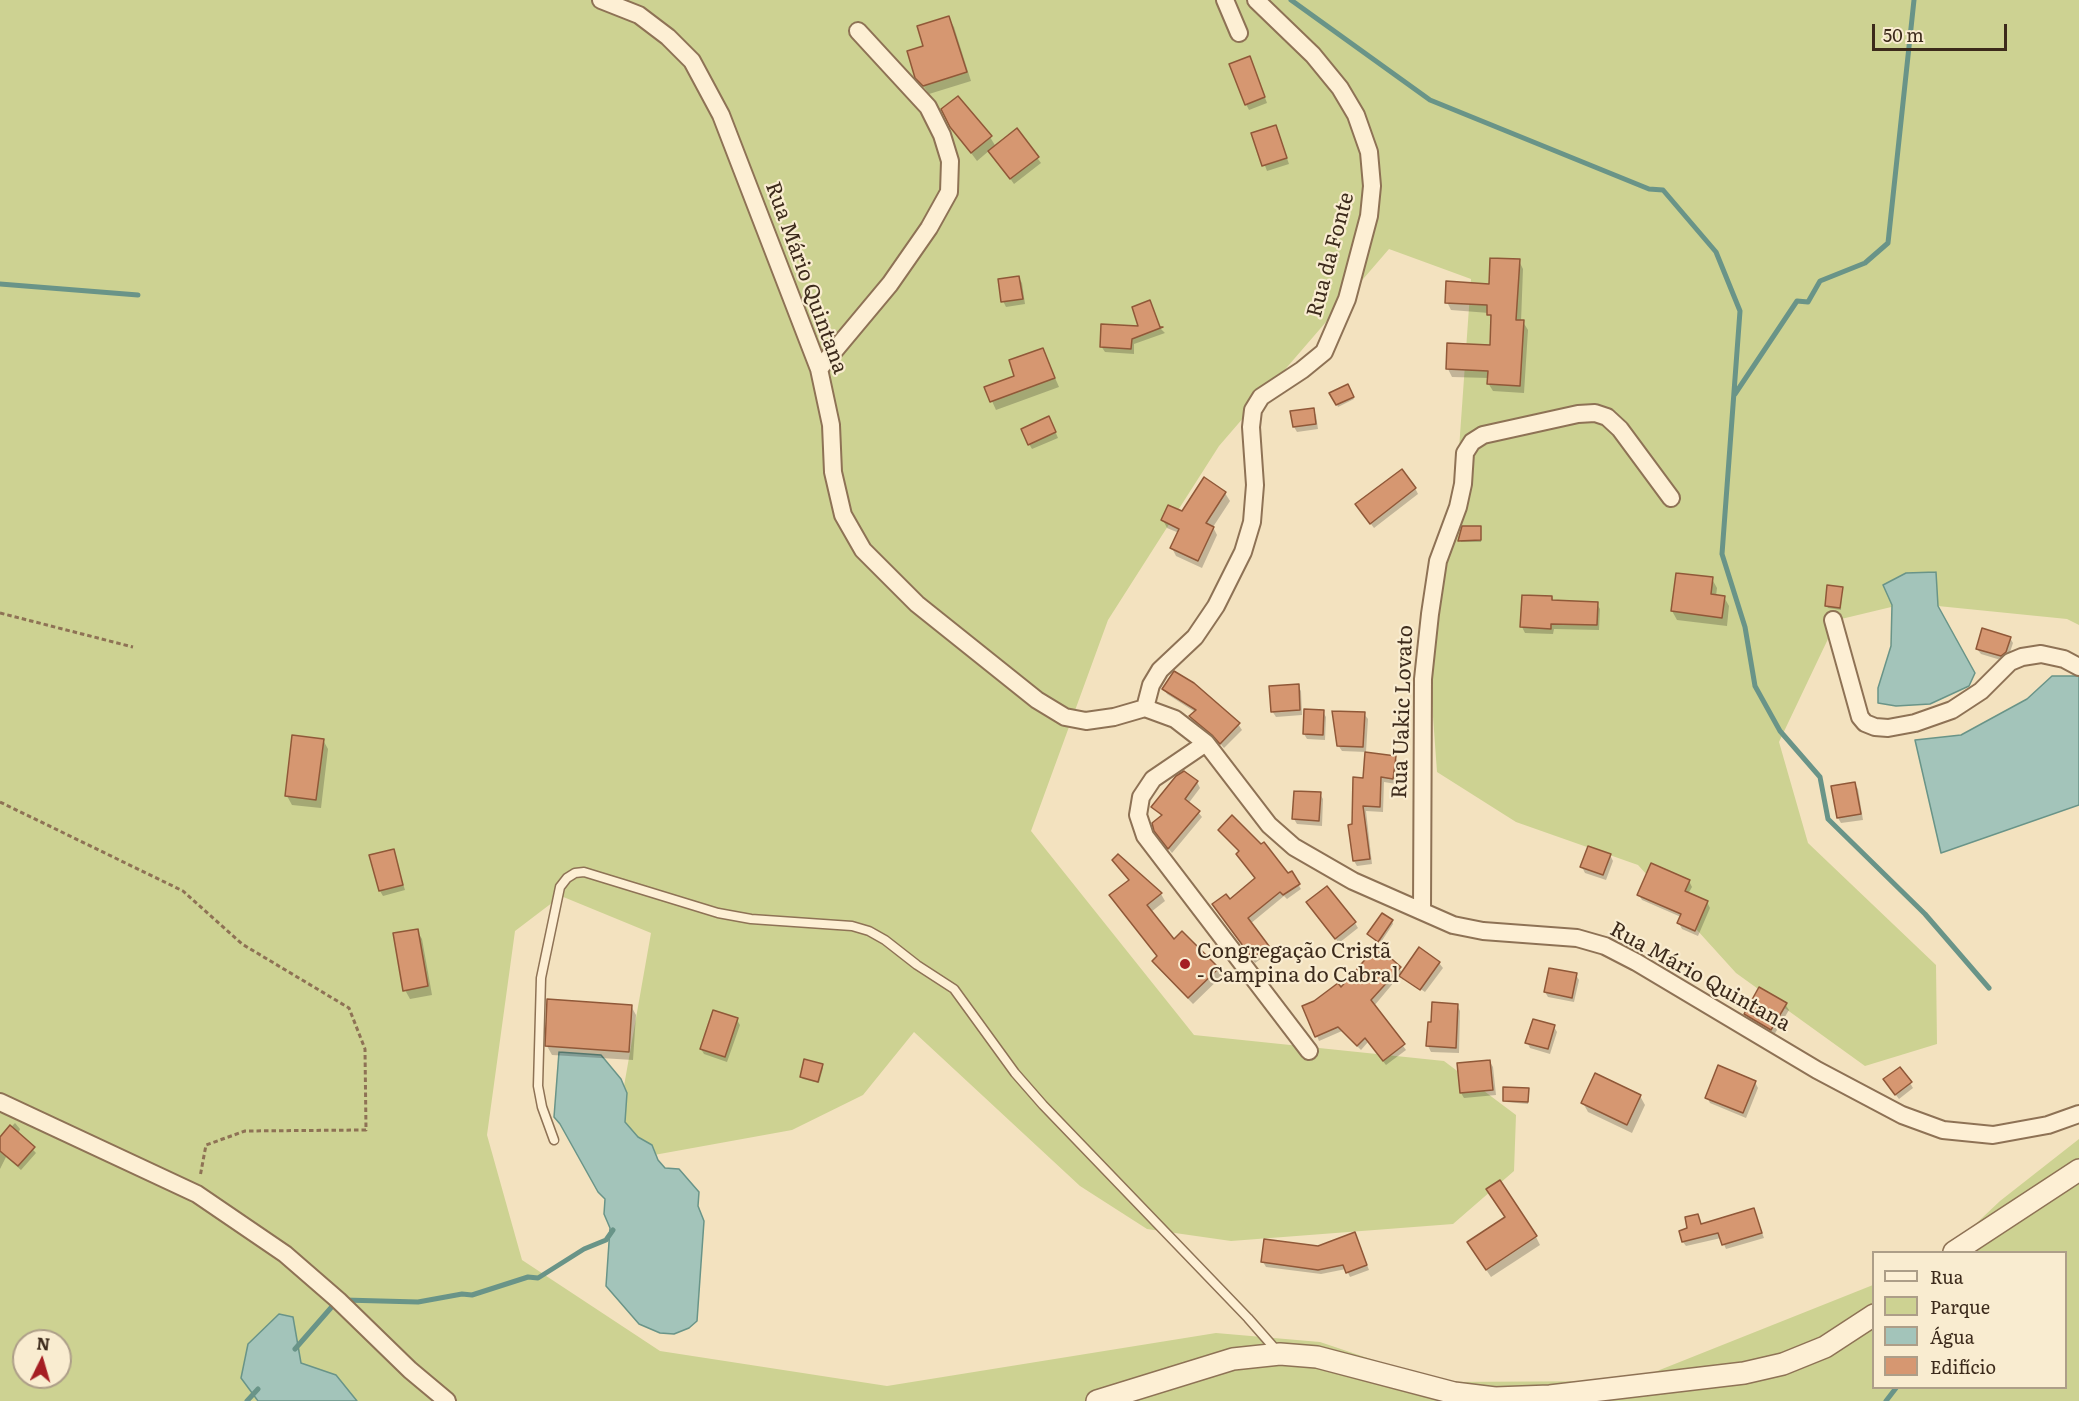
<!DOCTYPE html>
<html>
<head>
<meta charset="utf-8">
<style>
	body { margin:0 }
	#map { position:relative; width:2079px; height:1401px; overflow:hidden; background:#f3e2bf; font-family:Literata,serif }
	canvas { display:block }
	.legend { position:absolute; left:1872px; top:1251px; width:195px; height:138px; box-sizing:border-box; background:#f9ecd0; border:2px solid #ad9e88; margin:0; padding:8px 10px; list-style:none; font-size:18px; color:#3c2a1b }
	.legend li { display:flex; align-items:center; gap:12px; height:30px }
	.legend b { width:30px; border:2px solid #ad9e88 }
	.north { position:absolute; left:12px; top:1329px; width:60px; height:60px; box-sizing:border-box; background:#f9ecd0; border:2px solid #ad9e88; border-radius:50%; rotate:5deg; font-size:16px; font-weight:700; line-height:24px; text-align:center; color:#3c2a1b }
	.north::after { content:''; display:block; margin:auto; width:21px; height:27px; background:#a51e23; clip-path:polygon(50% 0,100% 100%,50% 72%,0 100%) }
	.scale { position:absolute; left:1872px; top:24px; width:135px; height:27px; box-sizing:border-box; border:3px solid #3c2a1b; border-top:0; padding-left:8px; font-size:18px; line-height:21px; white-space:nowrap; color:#3c2a1b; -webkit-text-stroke:4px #f9ecd0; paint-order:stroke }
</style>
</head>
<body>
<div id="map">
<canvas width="2079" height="1401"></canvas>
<ul class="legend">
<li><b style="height:8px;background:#fdefd4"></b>Rua</li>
<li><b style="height:16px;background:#cdd292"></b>Parque</li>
<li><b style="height:16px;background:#a3c4ba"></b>Água</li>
<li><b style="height:16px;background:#d69771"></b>Edifício</li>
</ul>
<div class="north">N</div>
<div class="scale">50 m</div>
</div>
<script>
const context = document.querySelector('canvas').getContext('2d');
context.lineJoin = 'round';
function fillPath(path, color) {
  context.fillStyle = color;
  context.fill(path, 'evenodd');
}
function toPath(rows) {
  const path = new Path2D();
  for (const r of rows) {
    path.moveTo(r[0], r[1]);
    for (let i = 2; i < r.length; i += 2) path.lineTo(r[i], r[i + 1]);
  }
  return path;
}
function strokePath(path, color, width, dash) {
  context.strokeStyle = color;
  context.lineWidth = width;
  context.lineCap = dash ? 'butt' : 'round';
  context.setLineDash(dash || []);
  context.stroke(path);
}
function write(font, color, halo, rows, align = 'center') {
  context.font = font + ' Literata,serif';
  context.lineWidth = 4.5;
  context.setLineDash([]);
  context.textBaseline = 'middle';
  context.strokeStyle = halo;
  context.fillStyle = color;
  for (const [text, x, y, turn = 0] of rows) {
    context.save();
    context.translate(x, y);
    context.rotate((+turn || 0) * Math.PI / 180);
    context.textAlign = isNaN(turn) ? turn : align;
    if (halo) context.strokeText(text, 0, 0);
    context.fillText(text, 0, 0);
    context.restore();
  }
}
const green = toPath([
	[0,0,2079,0,2079,625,2067,619,1908,603,1837,620,1779,742,1808,843,1936,965,1937,1044,1865,1066,1736,973,1638,865,1516,822,1437,772,1429,661,1454,520,1471,279,1389,249,1219,446,1108,620,1031,831,1194,1035,1444,1061,1516,1115,1514,1171,1453,1224,1231,1241,1147,1229,1080,1186,914,1032,863,1095,792,1130,654,1155,615,1137,651,933,561,896,515,931,487,1135,522,1260,660,1351,887,1386,1216,1333,1320,1342,1439,1382,1632,1381,1873,1285,1874,1388,2066,1388,2066,1252,1946,1252,2000,1201,2079,1139,2079,1401,0,1401],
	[24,1341,60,1341,60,1377,24,1377]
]);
const water = toPath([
	[1936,572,1938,606,1975,673,1969,686,1930,704,1896,706,1878,703,1878,688,1891,646,1892,605,1883,585,1906,573,1936,572],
	[2052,676,2079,676,2079,805,1941,853,1915,740,1961,735,2027,699,2052,676],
	[559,1052,601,1055,621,1079,627,1093,625,1122,638,1137,652,1145,658,1160,665,1168,679,1169,699,1192,698,1206,704,1221,697,1321,689,1328,674,1334,660,1333,639,1324,606,1286,610,1228,604,1214,605,1199,598,1192,560,1124,554,1117,559,1052],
	[279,1314,293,1317,301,1363,336,1375,357,1401,258,1401,241,1378,248,1344,279,1314]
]);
const shadow = toPath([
	[949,18,954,27,971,81,929,94,917,77,925,47],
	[1252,63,1267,103,1249,110,1246,104],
	[951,126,990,137,996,147,1017,131,1041,163,1014,184,990,150,977,161],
	[1278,132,1289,164,1267,171,1253,134],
	[1519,261,1523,269,1521,322,1523,322,1528,330,1524,393,1493,391,1488,383,1489,378,1452,377,1448,369,1491,346,1493,322,1489,313,1451,310,1447,302,1490,285],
	[1019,278,1022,283,1025,304,1006,307,1003,301],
	[1152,307,1160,328,1165,333,1134,344,1134,354,1105,352,1101,346,1141,327],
	[1043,350,1059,387,996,410,986,388,1016,377],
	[1347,386,1354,399,1338,407,1332,394],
	[1313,410,1316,415,1318,429,1297,432,1294,427,1292,413],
	[1052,424,1058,438,1032,449,1029,444],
	[1415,488,1418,494,1374,528,1360,510],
	[1225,493,1230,501,1213,527,1217,535,1202,568,1176,556,1172,548,1179,533,1167,528,1163,520,1182,513],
	[1481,529,1481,542,1461,542,1460,540],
	[1712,579,1717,588,1716,596,1724,597,1729,606,1727,626,1677,620,1672,611],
	[1842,589,1841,610,1828,608,1827,606],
	[1552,597,1554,602,1597,604,1600,609,1599,630,1554,629,1553,634,1525,633,1522,627],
	[2010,638,2013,643,2008,658,2004,661,1981,654,1977,649],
	[1298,686,1301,691,1302,715,1276,717,1272,711],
	[1164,689,1238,724,1242,730,1224,748,1217,740,1194,722,1191,717,1195,712,1167,694],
	[1323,712,1326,717,1325,740,1307,739,1304,734],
	[1364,714,1368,719,1366,752,1342,751,1338,745],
	[323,740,328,749,321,808,292,805,287,796],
	[1395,757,1398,763,1396,784,1384,782,1383,812,1366,811,1372,864,1357,866,1354,861,1350,826,1353,826,1364,779],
	[1197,782,1200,788,1188,804,1198,812,1202,817,1172,853,1159,837,1162,817,1153,807],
	[1854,783,1858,789,1863,820,1841,823,1838,818],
	[1320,794,1323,799,1322,826,1297,824,1294,819],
	[1220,830,1261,846,1288,875,1291,873,1301,889,1287,899,1284,896,1250,924,1270,952,1255,963,1225,921,1229,901,1256,879,1240,852],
	[393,851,405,890,383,896,380,891],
	[1610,855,1613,861,1606,880,1585,873,1582,867],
	[1118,856,1161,894,1165,901,1151,912,1174,941,1217,969,1222,976,1193,1004,1158,968,1154,961,1158,957,1111,896,1130,881,1114,860],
	[1689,881,1692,887,1688,894,1707,902,1710,908,1698,936,1682,929,1679,923,1681,917,1642,900,1639,895],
	[1311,908,1355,923,1358,928,1339,943],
	[1392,921,1393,924,1381,942,1369,934],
	[417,931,422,939,432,995,410,999,405,990],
	[1439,963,1443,968,1425,992,1403,977,1403,980,1400,975,1374,1006,1406,1050,1386,1065,1368,1042,1361,1050,1342,1031,1319,1041,1317,1036,1341,990,1399,968,1402,973],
	[1576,975,1579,980,1574,1002,1548,997,1545,992],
	[1785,1004,1789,1010,1774,1035,1749,1020,1745,1014],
	[1457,1005,1460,1011,1459,1053,1431,1052,1428,1046],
	[631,1006,636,1015,633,1060,552,1055,547,1046],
	[737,1020,740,1025,727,1062,704,1054,701,1049],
	[1554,1027,1557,1032,1550,1054,1530,1048,1527,1042],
	[1490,1062,1493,1067,1496,1095,1464,1098,1461,1093],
	[822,1065,823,1068,819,1083,803,1079,801,1077],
	[1755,1082,1758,1088,1746,1118,1710,1103,1707,1097],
	[1910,1083,1913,1088,1899,1099,1888,1085],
	[1528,1090,1528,1104,1506,1102,1504,1100],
	[1640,1096,1645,1105,1632,1133,1588,1112,1583,1103],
	[15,1123,20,1129,18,1134,36,1153,21,1170,6,1157,0,1169,0,1139],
	[1754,1210,1764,1238,1726,1249,1721,1238,1686,1246,1683,1242,1698,1216,1701,1226],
	[1506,1217,1536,1237,1540,1245,1491,1277,1473,1250],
	[1357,1239,1369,1270,1350,1277,1346,1269,1321,1274,1266,1267,1263,1262]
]);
const stream = toPath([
	[1291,0,1430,100,1649,189,1663,190,1716,252,1740,311,1722,554,1745,627,1755,686,1780,731,1820,777,1828,819,1925,914,1989,988],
	[0,284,138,295],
	[1735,394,1797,301,1808,302,1820,281,1865,263,1888,243,1914,0],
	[344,1300,418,1302,462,1294,472,1295,528,1277,538,1278,584,1249,606,1240,613,1230],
	[295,1349,336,1302],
	[247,1401,258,1389],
	[1886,1401,1896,1388]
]);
const building = toPath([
	[949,16,967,72,923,86,915,78,907,51,923,46,917,26,949,16],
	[1250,56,1265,97,1245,105,1229,64,1250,56],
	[958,96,992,136,971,153,950,127,941,109,958,96],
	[1276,125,1287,158,1262,166,1251,133,1276,125],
	[1017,128,1039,157,1010,179,988,151,1017,128],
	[1490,258,1520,259,1516,320,1524,320,1520,386,1487,384,1488,371,1446,369,1447,343,1490,345,1491,315,1487,315,1487,305,1445,303,1446,281,1489,284,1490,258],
	[1019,276,1023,299,1001,302,998,279,1019,276],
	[1150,300,1160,327,1163,327,1132,339,1131,349,1100,347,1101,324,1138,326,1132,307,1150,300],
	[1043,348,1055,378,990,402,984,387,1014,376,1009,360,1043,348],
	[1348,384,1354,397,1336,405,1329,393,1348,384],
	[1314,408,1316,424,1293,427,1290,411,1314,408],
	[1049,416,1056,432,1028,445,1021,429,1049,416],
	[1402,469,1416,488,1370,524,1355,504,1402,469],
	[1204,477,1226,492,1206,523,1214,527,1198,561,1170,548,1179,529,1161,520,1168,505,1182,511,1204,477],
	[1462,526,1481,526,1481,540,1458,541,1462,526],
	[1676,573,1713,577,1711,594,1725,596,1722,618,1671,611,1676,573],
	[1827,585,1843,587,1840,608,1825,606,1827,585],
	[1522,595,1552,596,1552,600,1598,602,1597,625,1551,624,1551,629,1520,627,1522,595],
	[1982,628,2011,637,2006,652,2001,656,1976,649,1982,628],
	[1174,671,1194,683,1240,723,1220,744,1212,735,1189,716,1196,710,1162,689,1174,671],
	[1299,684,1300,710,1271,712,1269,686,1299,684],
	[1304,709,1324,710,1323,735,1303,734,1304,709],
	[1332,711,1365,712,1363,747,1337,746,1332,711],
	[292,735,324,739,316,800,285,796,292,735],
	[1365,752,1396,756,1393,779,1381,777,1380,807,1363,806,1370,859,1353,861,1348,825,1352,824,1353,777,1363,778,1365,752],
	[1184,771,1198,781,1185,799,1200,811,1168,849,1154,831,1152,823,1162,815,1151,807,1176,776,1184,771],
	[1855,782,1861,814,1837,818,1831,786,1855,782],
	[1294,791,1321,792,1319,821,1292,819,1294,791],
	[1232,815,1261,844,1264,842,1288,873,1292,871,1300,884,1283,895,1280,892,1248,918,1269,946,1252,958,1212,904,1226,894,1230,899,1255,878,1236,854,1239,851,1218,830,1232,815],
	[1588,846,1611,854,1603,875,1580,867,1588,846],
	[394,849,403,885,379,891,369,855,394,849],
	[1118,854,1162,893,1147,905,1174,939,1182,931,1219,968,1188,998,1152,961,1157,956,1109,895,1129,880,1112,860,1118,854],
	[1651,863,1690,880,1685,891,1708,901,1695,931,1677,923,1681,914,1637,895,1651,863],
	[1327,886,1356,922,1335,939,1306,902,1327,886],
	[1382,913,1393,920,1378,942,1367,934,1382,913],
	[418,929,428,986,403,991,393,933,418,929],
	[1377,946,1401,967,1371,1000,1405,1044,1383,1061,1365,1038,1357,1046,1338,1027,1315,1037,1302,1006,1314,1001,1338,983,1341,987,1377,946],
	[1419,947,1440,962,1420,990,1399,976,1419,947],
	[1549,968,1577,973,1572,998,1544,992,1549,968],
	[1759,987,1787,1003,1771,1030,1744,1014,1759,987],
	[547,999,632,1005,629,1052,545,1046,547,999],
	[1432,1002,1458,1004,1456,1048,1426,1046,1428,1022,1431,1022,1432,1002],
	[713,1010,738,1018,725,1057,700,1049,713,1010],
	[1533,1019,1555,1025,1548,1049,1525,1043,1533,1019],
	[804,1059,823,1064,818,1082,800,1077,804,1059],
	[1490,1060,1493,1090,1460,1093,1457,1063,1490,1060],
	[1718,1065,1756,1081,1743,1113,1705,1098,1718,1065],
	[1900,1067,1912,1082,1895,1095,1883,1079,1900,1067],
	[1595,1073,1641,1095,1627,1125,1581,1103,1595,1073],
	[1503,1087,1529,1088,1528,1102,1503,1101,1503,1087],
	[10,1125,35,1147,18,1166,0,1151,0,1137,10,1125],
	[1500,1180,1537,1236,1486,1270,1467,1242,1505,1217,1486,1189,1500,1180],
	[1754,1208,1762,1233,1722,1245,1718,1233,1682,1242,1679,1231,1687,1228,1685,1217,1698,1214,1701,1224,1754,1208],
	[1355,1232,1367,1265,1346,1273,1343,1265,1318,1270,1261,1262,1264,1239,1318,1246,1355,1232]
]);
const path = toPath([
	[0,613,133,647],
	[0,802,183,891,242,944,349,1008,365,1049,366,1130,245,1131,206,1145,200,1177]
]);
const service = toPath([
	[554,1140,542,1107,538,1086,541,978,560,887,567,878,575,873,584,872,718,913,751,919,852,926,869,931,885,940,917,965,954,989,1015,1073,1043,1105,1248,1318,1277,1351]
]);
const minor = toPath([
	[601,0,639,15,668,37,692,61,721,115,819,369,831,425,833,472,843,515,863,550,917,604,1037,700,1065,717,1086,721,1114,717,1145,708,1175,719,1206,743,1269,825,1294,847,1353,881,1453,925,1483,931,1577,938,1605,946,1636,962,1817,1070,1902,1115,1943,1130,1993,1135,2048,1125,2079,1114],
	[1225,0,1239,33],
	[819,369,890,284,929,228,949,192,950,161,942,135,928,107,858,31],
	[1833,620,1860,717,1865,723,1875,727,1888,728,1915,723,1952,710,1981,691,2010,662,2022,657,2041,654,2064,659,2079,667],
	[1145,708,1151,685,1160,670,1195,637,1216,606,1243,552,1252,522,1255,485,1251,427,1253,410,1261,397,1302,370,1324,352,1347,299,1369,216,1372,186,1369,152,1356,115,1340,88,1313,55,1256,0],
	[1206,743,1153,779,1141,797,1138,815,1145,836,1309,1051],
	[1422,911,1423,679,1430,614,1438,561,1458,507,1463,484,1465,453,1472,442,1483,435,1578,414,1595,413,1607,417,1620,429,1671,498],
	[0,1102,197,1194,285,1254,338,1300,410,1370,447,1401]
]);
const tertiary = toPath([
	[1954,1252,2079,1170],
	[1097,1401,1233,1359,1280,1354,1317,1357,1454,1393,1495,1398,1550,1396,1744,1373,1783,1364,1825,1347,1874,1315]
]);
const markers = [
	[1185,964,6,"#a51e23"]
];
const streetNames = [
	["Rua da Fonte",1331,255,-75],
	["Rua Mário Quintana",806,278,70],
	["Rua Uakic Lovato",1403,712,-88],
	["Rua Mário Quintana",1700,977,29]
];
const poiNames = [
	["Congregação Cristã",1197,952],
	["- Campina do Cabral",1197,976]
];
fillPath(green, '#cdd292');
fillPath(water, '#a3c4ba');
strokePath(water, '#699488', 1.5);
fillPath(shadow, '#0003');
strokePath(stream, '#699488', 5);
fillPath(building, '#d69771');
strokePath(building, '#905838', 1.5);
strokePath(service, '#8e7255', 11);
strokePath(minor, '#8e7255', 20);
strokePath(tertiary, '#8e7255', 24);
strokePath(path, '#8e7255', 3, [4.5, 3]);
strokePath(service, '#fdefd4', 8);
strokePath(minor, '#fdefd4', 16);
strokePath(tertiary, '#fdefd4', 21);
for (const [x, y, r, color] of markers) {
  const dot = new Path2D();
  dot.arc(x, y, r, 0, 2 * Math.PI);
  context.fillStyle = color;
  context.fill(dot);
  strokePath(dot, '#f9ecd0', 2);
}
write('21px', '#3c2a1b', '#f9ecd0', streetNames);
write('21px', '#3c2a1b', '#f9ecd0', poiNames, 'left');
</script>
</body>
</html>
